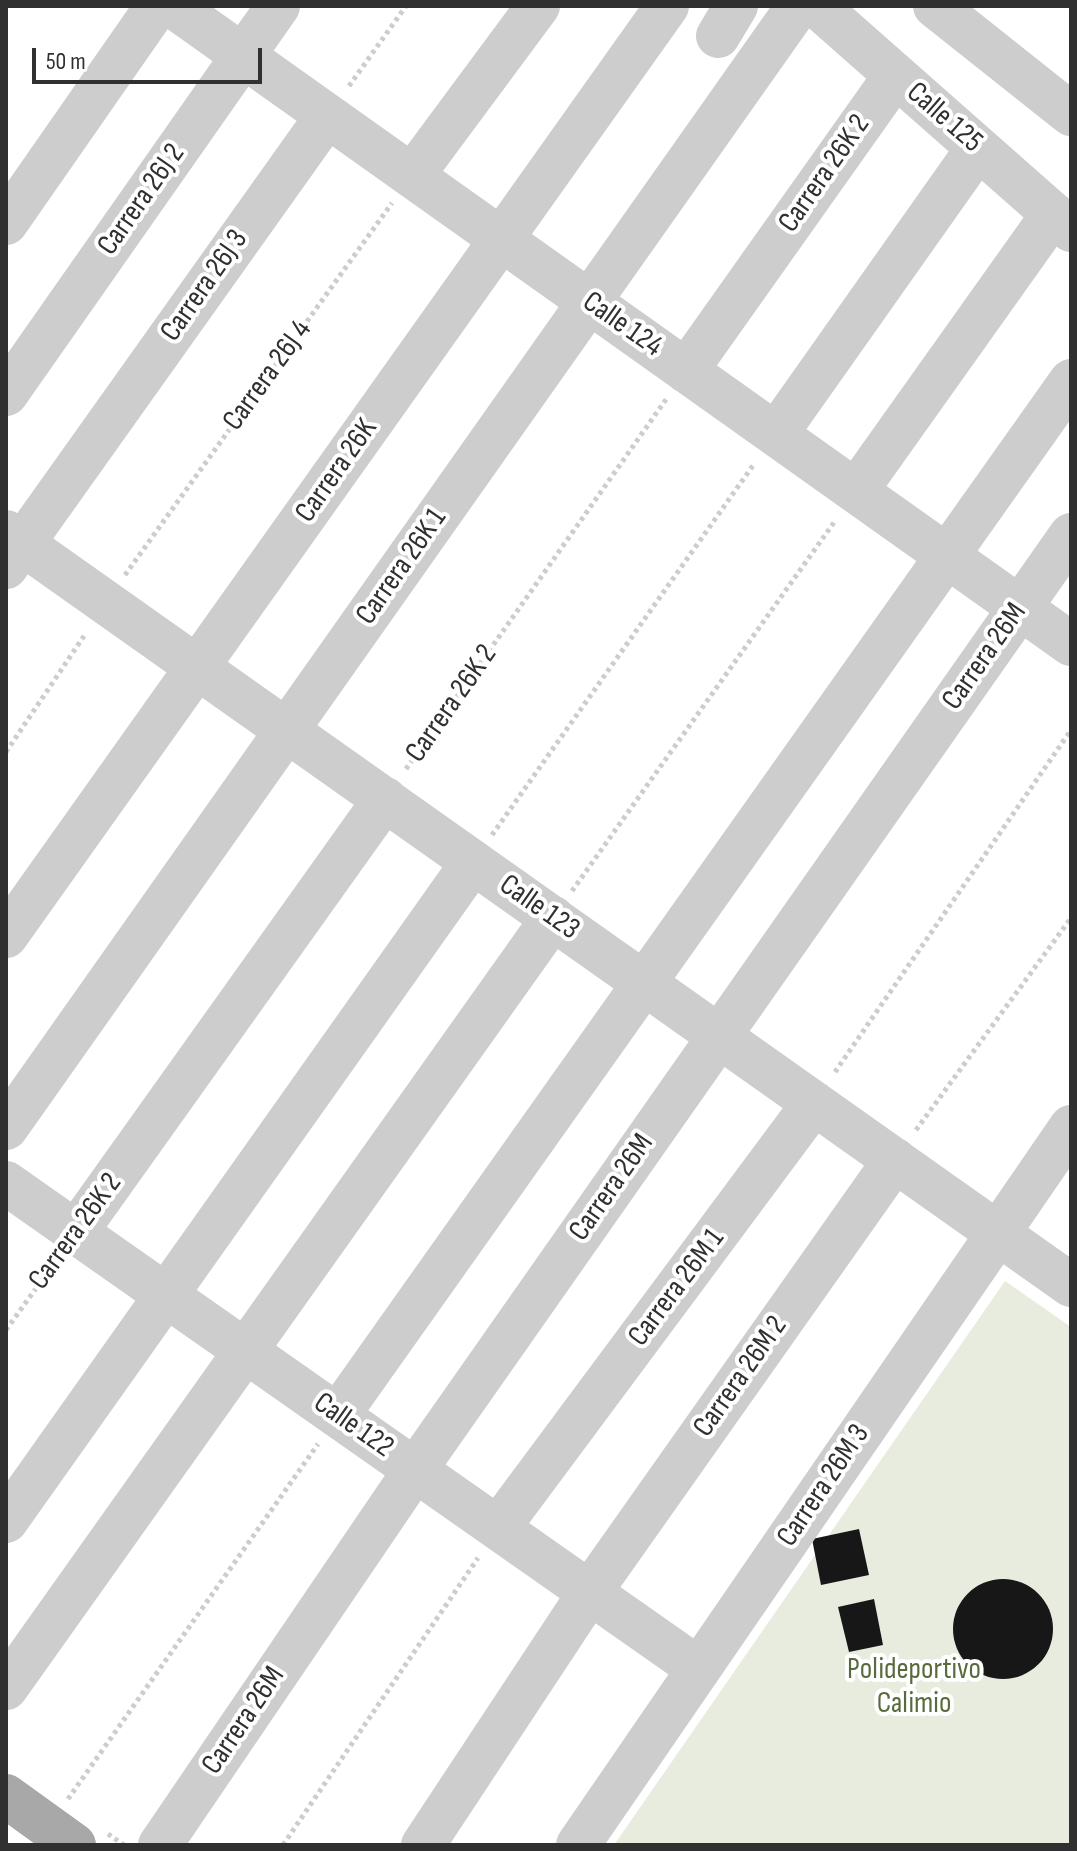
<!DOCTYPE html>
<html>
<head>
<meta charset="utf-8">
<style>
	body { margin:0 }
	#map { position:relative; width:1077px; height:1851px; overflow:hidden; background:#fff; font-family:"Sofia Sans Condensed",sans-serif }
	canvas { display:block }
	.frame { position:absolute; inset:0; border:8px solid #303030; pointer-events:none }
	.scale { position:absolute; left:32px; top:48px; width:230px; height:36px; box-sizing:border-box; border:4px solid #303030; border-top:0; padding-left:10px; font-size:24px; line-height:28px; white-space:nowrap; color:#303030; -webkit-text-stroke:6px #fff; paint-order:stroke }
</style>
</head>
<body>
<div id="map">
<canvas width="1077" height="1851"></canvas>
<div class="frame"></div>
<div class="scale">50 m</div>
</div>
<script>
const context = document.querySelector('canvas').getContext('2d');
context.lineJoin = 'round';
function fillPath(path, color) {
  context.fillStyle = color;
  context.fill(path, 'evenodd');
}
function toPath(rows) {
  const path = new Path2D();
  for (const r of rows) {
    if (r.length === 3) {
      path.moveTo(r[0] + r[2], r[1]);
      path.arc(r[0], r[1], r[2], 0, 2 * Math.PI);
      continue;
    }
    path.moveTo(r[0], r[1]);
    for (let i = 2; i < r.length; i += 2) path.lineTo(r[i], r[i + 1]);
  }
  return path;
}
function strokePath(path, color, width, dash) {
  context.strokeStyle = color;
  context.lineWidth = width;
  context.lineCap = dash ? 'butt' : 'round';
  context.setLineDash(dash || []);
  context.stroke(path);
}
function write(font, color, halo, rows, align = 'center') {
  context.font = font + ' "Sofia Sans Condensed",sans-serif';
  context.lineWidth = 8;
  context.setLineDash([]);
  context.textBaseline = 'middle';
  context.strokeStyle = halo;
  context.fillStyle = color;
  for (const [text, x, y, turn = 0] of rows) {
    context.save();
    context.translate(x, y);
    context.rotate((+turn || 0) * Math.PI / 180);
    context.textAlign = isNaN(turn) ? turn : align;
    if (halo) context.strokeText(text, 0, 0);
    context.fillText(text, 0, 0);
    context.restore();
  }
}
const green = toPath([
	[1005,1281,1071,1327,1069,1845,614,1845]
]);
const building = toPath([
	[859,1529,869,1575,821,1585,812,1539],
	[1003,1629,50],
	[874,1599,883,1645,849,1652,838,1607]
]);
const path = toPath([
	[349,86,406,6],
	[125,575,392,203],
	[6,752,86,633],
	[406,769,667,398],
	[492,835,754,464],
	[572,891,835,521],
	[835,1072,1071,730],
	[916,1130,1071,918],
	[6,1330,55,1262],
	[68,1799,318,1444],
	[108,1834,124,1845],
	[283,1845,478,1558]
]);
const minor = toPath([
	[173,6,1071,644],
	[817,6,1071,230],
	[935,6,1071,114],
	[718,36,736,6],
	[412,176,538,6],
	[6,223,157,6],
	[686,371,895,76],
	[6,394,278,6],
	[776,434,978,148],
	[856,491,1053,214],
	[6,532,1071,1285],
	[6,567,327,116],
	[6,936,667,6],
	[6,1128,798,6],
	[6,1183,699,1669],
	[76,1232,385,799],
	[338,1415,1071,381],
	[6,1521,473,862],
	[498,1528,814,1103],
	[6,1688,553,918],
	[160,1845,415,1470,1071,535],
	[423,1845,590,1592,895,1160],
	[578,1845,1071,1127]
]);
const major = toPath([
	[6,1796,74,1845]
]);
const streetNames = [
	["Calle 125",944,118,41],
	["Carrera 26K 2",825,174,-55],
	["Carrera 26J 2",142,200,-55],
	["Carrera 26J 3",205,286,-55],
	["Calle 124",622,325,35],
	["Carrera 26J 4",268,376,-54],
	["Carrera 26K",337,471,-55],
	["Carrera 26K 1",402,567,-55],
	["Carrera 26M",985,657,-55],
	["Carrera 26K 2",452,704,-55],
	["Calle 123",539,908,35],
	["Carrera 26M",612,1188,-55],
	["Carrera 26K 2",76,1232,-54],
	["Carrera 26M 1",677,1288,-53],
	["Carrera 26M 2",741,1377,-55],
	["Calle 122",353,1426,35],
	["Carrera 26M 3",824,1486,-56],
	["Carrera 26M",244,1721,-56]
];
const parkNames = [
	["Polideportivo",914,1670],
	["Calimio",914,1704]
];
fillPath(green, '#e8ecde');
fillPath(building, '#171717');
strokePath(path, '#cdcdcd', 5, [4, 4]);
strokePath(minor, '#cdcdcd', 44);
strokePath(major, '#a8a8a8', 44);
write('30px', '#303030', '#fff', streetNames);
write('30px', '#596b3d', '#fff', parkNames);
</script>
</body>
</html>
